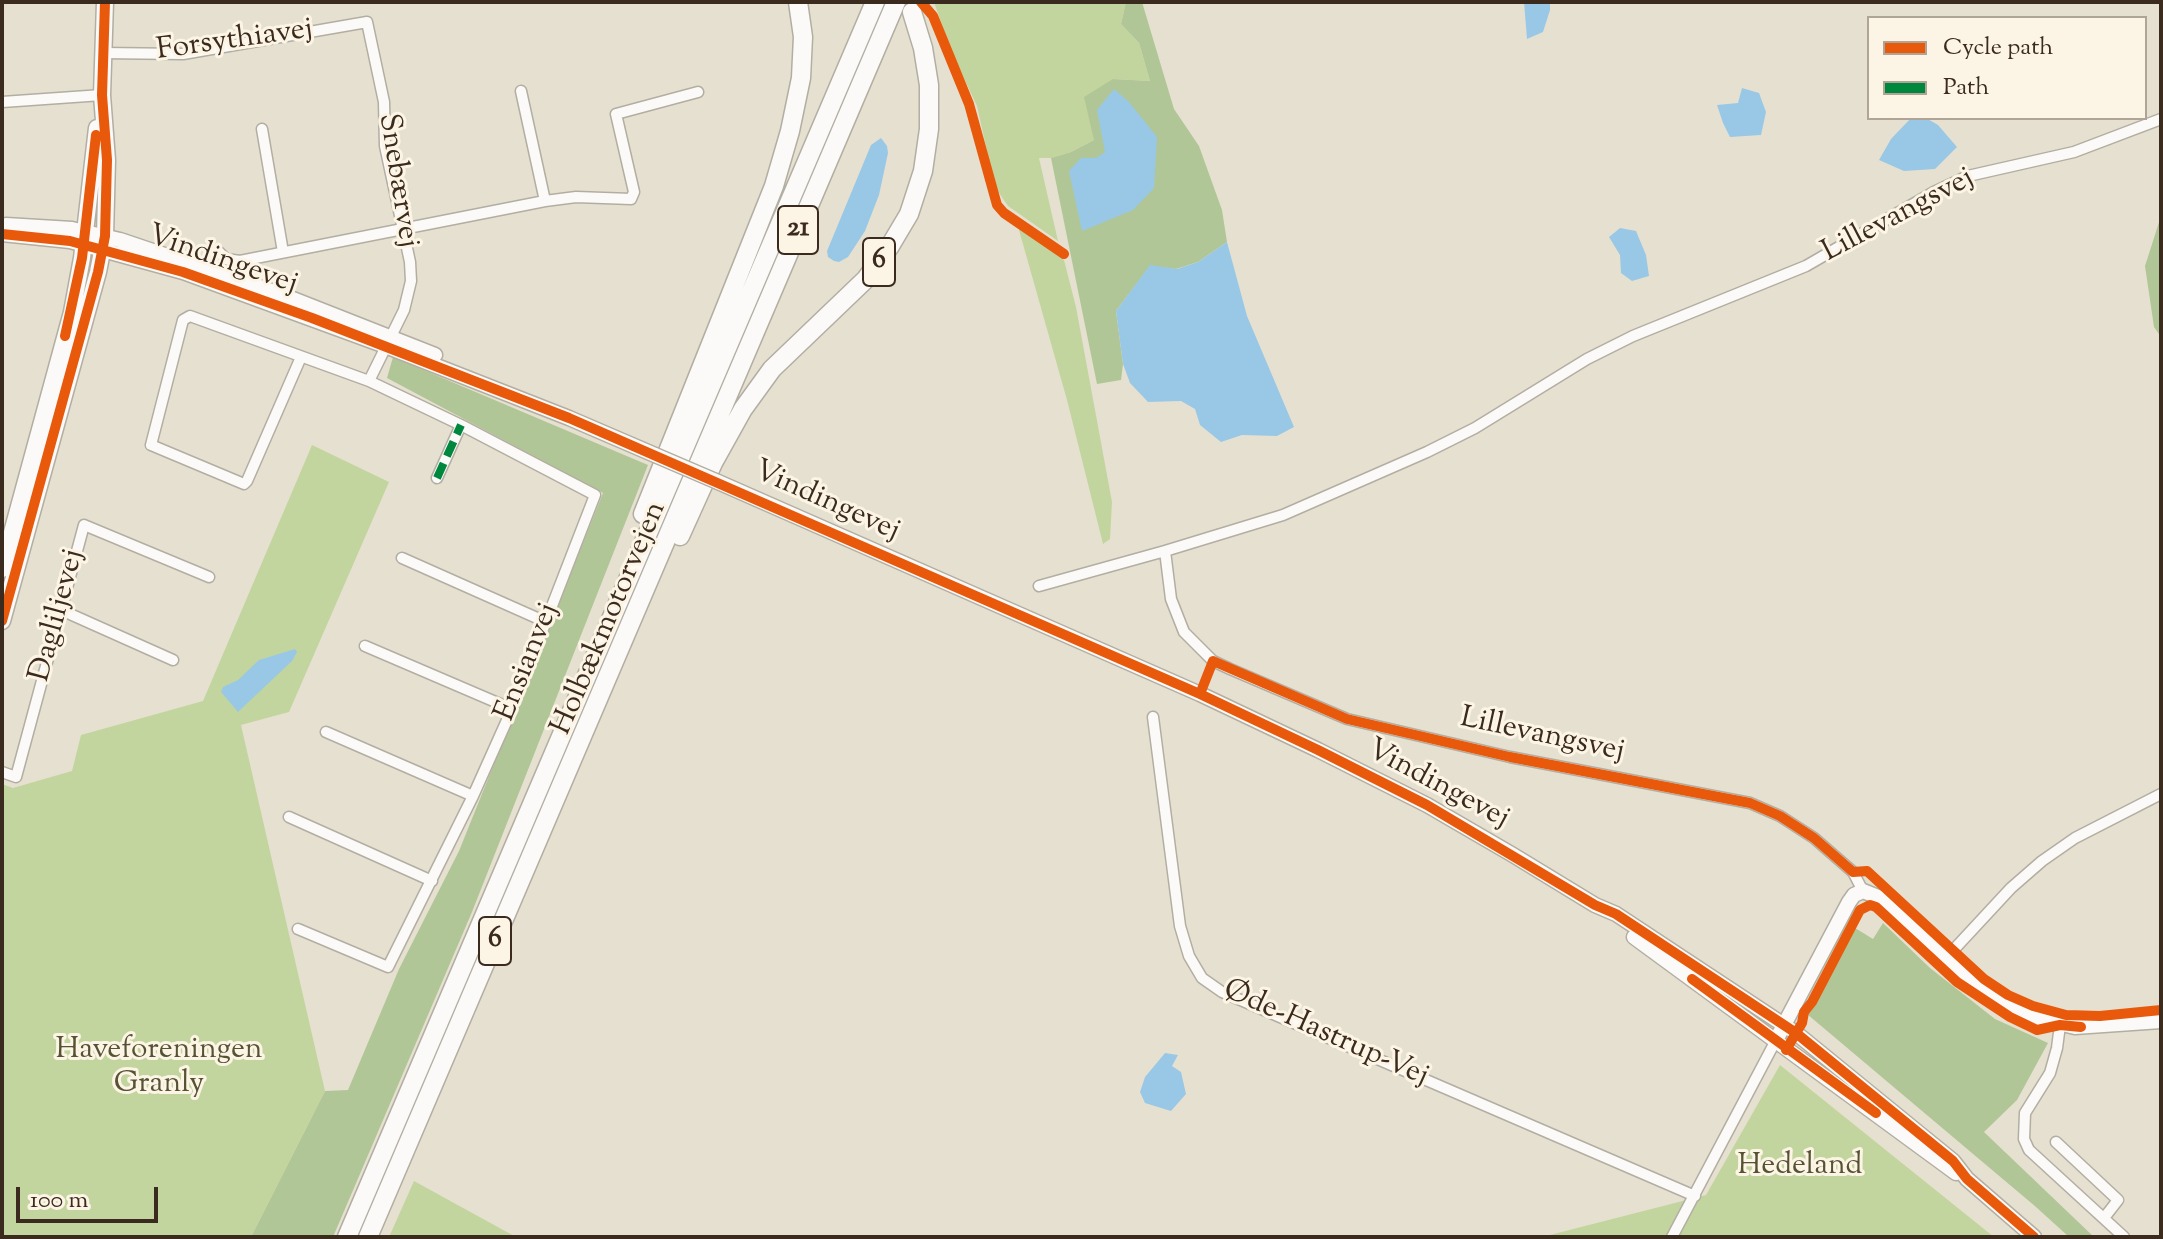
<!DOCTYPE html>
<html>
<head>
<meta charset="utf-8">
<style>
	body { margin:0 }
	#map { position:relative; width:2163px; height:1239px; overflow:hidden; background:#e6e0d0; font-family:"Sorts Mill Goudy",serif }
	canvas { display:block }
	.frame { position:absolute; inset:0; border:4px solid #3b2a1e; pointer-events:none }
	.legend { position:absolute; left:1867px; top:16px; width:280px; height:104px; box-sizing:border-box; background:#fcf5e5; border:2px solid #afa495; margin:0; padding:10px 14px; list-style:none; font-size:24px; color:#3b2a1e }
	.legend li { display:flex; align-items:center; gap:16px; height:40px }
	.legend b { width:40px; border:2px solid #afa495 }
	.scale { position:absolute; left:16px; top:1187px; width:142px; height:36px; box-sizing:border-box; border:4px solid #3b2a1e; border-top:0; padding-left:10px; font-size:24px; line-height:28px; white-space:nowrap; color:#3b2a1e; -webkit-text-stroke:6px #fcf5e5; paint-order:stroke }
</style>
</head>
<body>
<div id="map">
<canvas width="2163" height="1239"></canvas>
<div class="frame"></div>
<ul class="legend">
<li><b style="height:10px;background:#e8590c"></b>Cycle path</li>
<li><b style="height:10px;background:#00873e"></b>Path</li>
</ul>
<div class="scale">100 m</div>
</div>
<script>
const context = document.querySelector('canvas').getContext('2d');
context.lineJoin = 'round';
function fillPath(path, color) {
  context.fillStyle = color;
  context.fill(path, 'evenodd');
}
function toPath(rows) {
  const path = new Path2D();
  for (const r of rows) {
    path.moveTo(r[0], r[1]);
    for (let i = 2; i < r.length; i += 2) path.lineTo(r[i], r[i + 1]);
  }
  return path;
}
function strokePath(path, color, width, dash) {
  context.strokeStyle = color;
  context.lineWidth = width;
  context.lineCap = dash ? 'butt' : 'round';
  context.setLineDash(dash || []);
  context.stroke(path);
}
function write(font, color, halo, rows, align = 'center') {
  context.font = font + ' "Sorts Mill Goudy",serif';
  context.lineWidth = 6;
  context.setLineDash([]);
  context.textBaseline = 'middle';
  context.strokeStyle = halo;
  context.fillStyle = color;
  for (const [text, x, y, turn = 0] of rows) {
    context.save();
    context.translate(x, y);
    context.rotate((+turn || 0) * Math.PI / 180);
    context.textAlign = isNaN(turn) ? turn : align;
    if (halo) context.strokeText(text, 0, 0);
    context.fillText(text, 0, 0);
    context.restore();
  }
}
const green = toPath([
	[934,2,1126,2,1121,24,1139,43,1150,81,1113,79,1094,140,1071,152,1051,158,1039,158,1058,241,1008,206,995,187,977,106,951,51],
	[1017,223,1064,260,1076,307,1112,502,1110,539,1103,544,1067,400],
	[312,445,389,482,289,712,241,725,325,1091,251,1237,2,1237,2,784,13,788,72,771,81,735,203,701],
	[1780,1065,1994,1237,1542,1237,1706,1195],
	[414,1181,516,1237,389,1237]
]);
const forest = toPath([
	[1126,2,1142,2,1174,109,1199,146,1222,210,1227,242,1198,262,1176,269,1150,266,1116,311,1123,364,1121,380,1097,384,1051,158,1071,152,1094,140,1084,97,1113,79,1150,81,1139,43,1121,24],
	[2161,216,2161,337,2154,327,2145,266],
	[393,357,648,465,472,912,333,1237,251,1237,325,1091,348,1090,399,969,459,851,603,493,387,378],
	[1883,923,1930,968,1995,1019,2048,1043,2017,1100,1984,1132,2094,1237,2069,1237,2036,1207,1807,1014,1855,928,1873,939]
]);
const water = toPath([
	[1524,2,1550,2,1550,10,1543,32,1527,39],
	[1742,88,1759,93,1766,112,1761,135,1730,137,1723,123,1717,105,1738,103],
	[1114,89,1129,102,1157,137,1154,188,1133,210,1082,231,1069,171,1081,158,1096,158,1105,152,1097,110],
	[1911,118,1926,118,1938,125,1957,147,1935,169,1904,171,1879,160,1891,139],
	[881,138,887,146,888,153,879,195,865,231,848,257,839,262,834,261,828,257,827,251,871,145],
	[1620,228,1636,231,1646,255,1649,276,1632,281,1621,273,1620,255,1609,237],
	[1227,242,1247,316,1294,427,1277,436,1242,435,1221,442,1200,425,1195,409,1181,401,1148,402,1130,383,1123,364,1116,311,1150,265,1177,269,1198,262],
	[295,649,297,652,292,661,238,712,221,692,223,687,238,680,259,660],
	[1165,1053,1178,1055,1172,1066,1181,1072,1186,1094,1171,1111,1145,1103,1140,1092,1145,1077]
]);
const street = toPath([
	[102,53,183,54,367,22,384,102,385,146,410,262,411,281,404,310,369,381],
	[521,91,545,201],
	[2,102,102,95],
	[262,129,283,252],
	[217,250,226,259,240,261,545,201,576,197,631,199,634,192,616,114,698,92],
	[437,478,461,425],
	[402,558,546,622],
	[1039,586,1165,551],
	[61,610,173,660],
	[365,646,512,709],
	[1153,717,1180,926,1189,956,1202,978,1222,992,1695,1196],
	[326,732,473,796],
	[2,772,16,777,84,525,209,577],
	[289,817,432,881],
	[1863,891,1853,872,1814,838,1780,816,1750,803,1510,757,1347,719,1230,669,1213,661,1184,632,1171,599,1165,551,1283,515,1427,452,1475,428,1587,359,1633,336,1806,266,1934,192,1968,176,2074,152,2161,119],
	[298,929,388,967,473,796,512,709,595,495,461,425,369,381,190,316,183,320,151,445,244,484,247,481,301,357],
	[1946,958,2011,888,2042,861,2075,838,2161,794],
	[2060,1025,2057,1048,2050,1073,2025,1113,2024,1139,2029,1150,2124,1237],
	[2056,1142,2118,1200,2104,1218],
	[1672,1237,1775,1042]
]);
const secondary = toPath([
	[6,225,72,229,120,240,280,294,435,355],
	[2,234,70,241,183,272,388,347,569,418,655,455],
	[718,482,1200,694,1318,750,1427,805,1513,855,1595,905,1616,914,1796,1033,1953,1161,1967,1179,2034,1237],
	[1634,937,1956,1173],
	[1775,1042,1849,902,1854,895,1863,891,1878,897,1981,990,2027,1016,2075,1027,2161,1021]
]);
const primary = toPath([
	[2,569,72,312,82,258,97,128],
	[2,621,98,272,105,236,107,160,102,95,105,2]
]);
const highway = toPath([
	[643,514,774,186,790,131,801,78,803,37,798,2],
	[680,536,713,463,743,409,772,369,866,279,890,246,909,214,923,171,929,129,929,85,923,48,912,12],
	[347,1237,875,2],
	[368,1237,896,2]
]);
const secondaryBridge = toPath([
	[655,455,718,482]
]);
const quiet = toPath([
	[437,478,461,425]
]);
const cycleway = toPath([
	[921,2,933,16,969,104,997,205,1004,213,1064,254],
	[2,234,70,241,183,272,312,318,569,418,1200,694,1318,750,1427,805,1595,905,1616,914,1796,1033,1953,1161,1967,1179,2034,1237],
	[65,336,82,258,96,135],
	[2,621,98,272,105,236,107,160,102,95,105,2],
	[1200,694,1213,661,1347,719,1510,757,1750,803,1780,816,1814,838,1853,872,1867,871,1984,979,2008,995,2033,1006,2066,1015,2100,1016,2161,1010],
	[1692,979,1876,1113],
	[1786,1050,1802,1023,1804,1012,1812,1002,1860,910,1870,905,1876,907,1957,982,2010,1017,2037,1030,2060,1025,2081,1027]
]);
const shields = [
	[798,230,40],
	[879,262,32],
	[495,941,32]
];
const shieldNames = [
	["21",798,230],
	["6",879,262],
	["6",495,941]
];
const streetNames = [
	["Forsythiavej",235,42,-8],
	["Snebærvej",396,181,81],
	["Lillevangsvej",1899,217,-28],
	["Vindingevej",222,262,19],
	["Vindingevej",826,503,24],
	["Dagliljevej",59,616,-75],
	["Holbækmotorvejen",611,619,-67],
	["Ensianvej",529,663,-68],
	["Lillevangsvej",1542,737,12],
	["Vindingevej",1437,786,28],
	["Øde-Hastrup-Vej",1325,1035,24]
];
const parkNames = [
	["Haveforeningen",159,1052],
	["Granly",159,1086],
	["Hedeland",1800,1168]
];
fillPath(green, '#c3d59e');
fillPath(forest, '#b1c696');
fillPath(water, '#99c8e6');
strokePath(street, '#b3aea2', 13);
strokePath(secondary, '#b3aea2', 17);
strokePath(primary, '#b3aea2', 19);
strokePath(highway, '#b3aea2', 21);
strokePath(street, '#fbfaf8', 10);
strokePath(secondary, '#fbfaf8', 14);
strokePath(primary, '#fbfaf8', 16);
strokePath(highway, '#fbfaf8', 18);
strokePath(secondaryBridge, '#b3aea2', 17, []);
strokePath(secondaryBridge, '#fbfaf8', 14);
strokePath(quiet, '#00873e', 8, [16, 8]);
strokePath(cycleway, '#e8590c', 10);
for (const [x, y, w] of shields) {
  const box = new Path2D();
  box.roundRect(x - w / 2, y - 24, w, 48, 6);
  context.fillStyle = '#fcf5e5';
  context.fill(box);
  strokePath(box, '#3b2a1e', 2);
}
write('bold 28px', '#3b2a1e', null, shieldNames);
write('30px', '#3b2a1e', '#fcf5e5', streetNames);
write('30px', '#565234', '#fcf5e5', parkNames);
</script>
</body>
</html>
